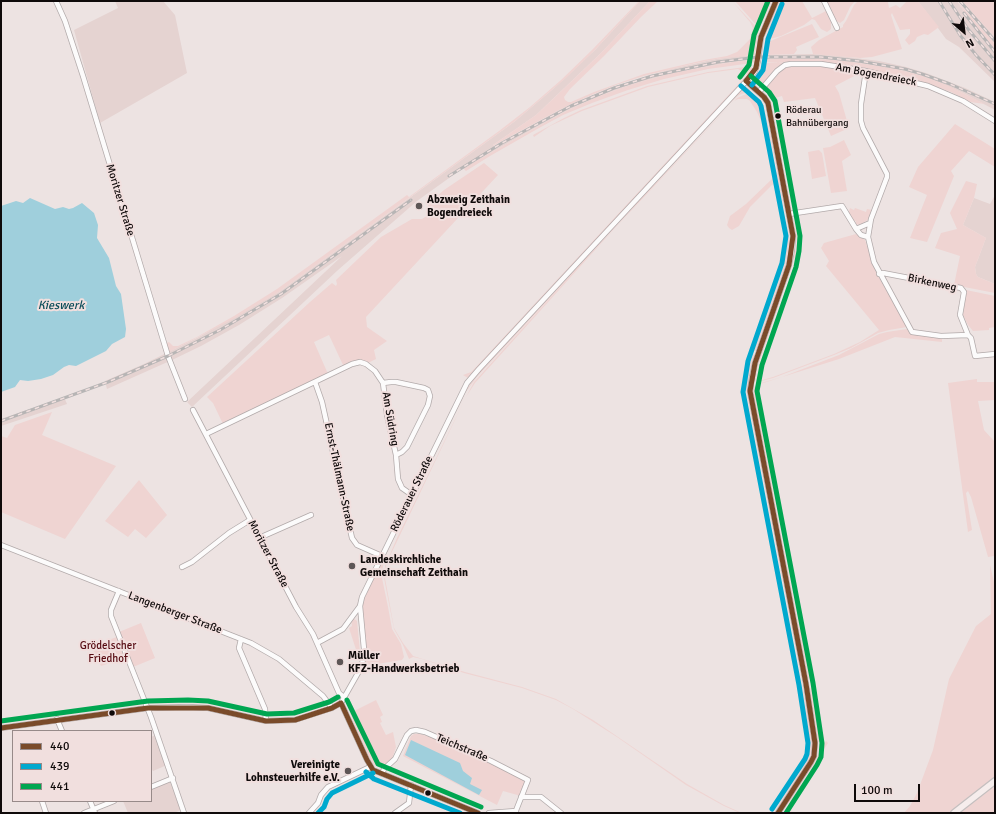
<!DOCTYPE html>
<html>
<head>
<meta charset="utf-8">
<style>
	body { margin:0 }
	#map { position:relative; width:996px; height:814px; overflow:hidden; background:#ede3e2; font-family:Signika,sans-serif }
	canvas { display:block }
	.frame { position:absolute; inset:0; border:2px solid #0f0a0a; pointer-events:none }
	.legend { position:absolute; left:12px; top:730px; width:140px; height:72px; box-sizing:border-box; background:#f1dfde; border:1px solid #978a89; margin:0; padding:5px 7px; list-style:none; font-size:12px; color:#0f0a0a }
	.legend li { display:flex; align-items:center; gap:8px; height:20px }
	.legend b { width:20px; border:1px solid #978a89 }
	.north { position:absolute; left:944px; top:12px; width:40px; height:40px; -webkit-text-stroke:3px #f1dfde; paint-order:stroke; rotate:152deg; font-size:11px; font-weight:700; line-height:16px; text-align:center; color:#0f0a0a }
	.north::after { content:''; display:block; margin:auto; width:14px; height:18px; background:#0f0a0a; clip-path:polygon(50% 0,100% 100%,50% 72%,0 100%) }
	.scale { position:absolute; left:854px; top:784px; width:66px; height:18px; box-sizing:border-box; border:2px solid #0f0a0a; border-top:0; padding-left:5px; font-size:12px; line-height:14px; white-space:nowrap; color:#0f0a0a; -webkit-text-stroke:3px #f1dfde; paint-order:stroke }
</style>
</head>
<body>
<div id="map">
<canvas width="996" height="814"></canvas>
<div class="frame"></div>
<ul class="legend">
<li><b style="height:5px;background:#7a4b2a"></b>440</li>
<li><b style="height:5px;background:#00a9ce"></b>439</li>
<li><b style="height:5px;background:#00a651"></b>441</li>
</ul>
<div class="north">N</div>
<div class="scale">100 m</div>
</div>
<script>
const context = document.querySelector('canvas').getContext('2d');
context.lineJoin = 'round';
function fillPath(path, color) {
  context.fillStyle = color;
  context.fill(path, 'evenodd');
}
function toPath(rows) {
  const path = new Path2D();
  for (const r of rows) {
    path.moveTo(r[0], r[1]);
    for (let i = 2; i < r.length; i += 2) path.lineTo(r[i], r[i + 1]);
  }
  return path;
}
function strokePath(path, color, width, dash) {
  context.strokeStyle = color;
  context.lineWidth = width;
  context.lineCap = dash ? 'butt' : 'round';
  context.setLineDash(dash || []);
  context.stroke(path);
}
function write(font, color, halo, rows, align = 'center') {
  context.font = font + ' Signika,sans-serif';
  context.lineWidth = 4;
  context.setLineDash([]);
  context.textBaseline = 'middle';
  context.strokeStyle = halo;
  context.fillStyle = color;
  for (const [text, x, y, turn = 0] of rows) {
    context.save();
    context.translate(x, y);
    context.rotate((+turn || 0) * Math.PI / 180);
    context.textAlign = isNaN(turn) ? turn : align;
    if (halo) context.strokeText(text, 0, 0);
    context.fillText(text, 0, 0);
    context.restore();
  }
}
const built = toPath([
	[115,1,163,1,175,15,187,73,100,123,74,30,118,8],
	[640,1,650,1,601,53,536,115,493,145,494,146,559,110,606,89,671,69,716,59,739,56,813,54,839,56,879,61,906,67,926,73,965,88,995,102,995,110,963,93,924,76,892,68,839,60,789,58,755,59,732,62,672,73,633,84,596,97,562,113,463,168,417,201,338,270,192,407,187,402,342,256,282,298,239,325,201,346,172,360,107,389,105,381,144,364,197,338,279,292,419,191,514,122,553,89,595,50],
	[918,1,957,1,969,19,995,50,995,82,959,47,946,39],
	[958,1,962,1,995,37,995,43],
	[995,195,995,284,978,277,976,274,975,267,986,238,963,225,974,198,990,204],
	[64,397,67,404,1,426,1,419],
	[156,735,167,765,153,771,151,768,151,737],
	[168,782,170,782,181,810,174,813,128,813,123,801,151,801,151,789]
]);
const green = toPath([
	[639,1,640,1,595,50,566,78,514,122,279,292,235,318,169,352,166,343,169,342,173,346,178,346,197,337,234,316,277,289,407,195,409,197,499,131,530,107,561,80,592,50],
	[650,1,658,1,641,17,604,56,570,89,564,97,565,100,568,102,571,102,594,92,644,74,704,60,727,56,737,52,750,39,753,28,750,22,732,1,759,30,755,55,716,59,692,64,644,76,616,85,594,94,559,110,493,146,493,145,536,115,555,97,601,53],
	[735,1,772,1,760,28,758,27],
	[778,1,802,1,812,18,826,11,831,21,831,29,827,32,821,29,815,20,812,19,804,25,781,36,770,39,765,39,768,30,766,29],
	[828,1,855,1,850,7,844,20,840,23,836,21,826,2],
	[858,1,887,1,888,2,889,8,896,5,900,8,907,1,918,1,939,27,928,35,924,34,917,37,915,41,909,45,905,40,910,34,910,29,900,30,892,13,891,15,902,49,872,57,860,58,813,54,811,47,819,40,843,27,843,25,846,21,854,5],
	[957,1,995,43,995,50,969,19],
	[962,1,995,1,995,37,979,20],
	[812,24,819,37,796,47,797,50,794,54,767,55,768,42],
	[789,58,839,60,892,68,924,76,949,86,985,104,970,102,951,92,928,84,870,70,821,63,762,62,762,59],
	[755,59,754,62,752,63,708,69,664,79,628,90,592,103,563,115,539,128,490,156,466,171,463,168,562,113,596,97,633,84,672,73,732,62],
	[786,62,762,87,758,83,761,73,761,63],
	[795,65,821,66,862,72,835,86,839,93,849,128,831,136,815,98,784,102,782,96,772,99,765,89,783,68],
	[745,67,749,67,752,68,750,75,468,378,463,375,471,372,476,367,747,75,738,69,708,73,648,87,582,111,550,126,534,137,533,135,564,118,581,110,647,86,708,72],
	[746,87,751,89,748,92,739,95,730,103,477,377,465,393,415,495,414,495,464,393,481,369,742,89],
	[751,92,761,101,763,105,770,132,772,135,789,236,789,250,787,264,757,351,754,351,784,265,788,237,786,218,778,182,772,185,750,207,739,226,732,230,729,228,727,225,730,216,746,204,774,177,777,171,771,142,757,112,750,101,747,99,738,99,734,101,615,228,475,383,466,397,389,558,386,566,385,578,394,628,403,643,413,656,465,672,522,687,556,699,593,720,618,737,687,784,724,805,742,813,740,813,724,806,686,785,617,737,573,709,556,700,522,688,464,673,422,659,413,657,409,659,403,645,394,629,384,578,385,566,397,538,467,395,474,382,614,228,712,124,737,98],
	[955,124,995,149,995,167,969,151,951,171,954,176,927,242,910,238,927,195,909,187,918,167],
	[844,140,851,155,842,161,847,191,831,193,823,148,830,147],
	[819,150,822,153,826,176,812,179,808,152],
	[484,163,498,175,366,317,367,327,387,341,374,350,376,359,368,363,360,360,344,367,329,335,314,342,328,374,223,424,213,403,207,397,310,302,332,283,336,286,337,284,336,280,381,237,412,219,422,219,430,214,428,205,430,202,444,190],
	[966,181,977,184,974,198,963,225,986,238,975,267,976,274,978,277,995,284,995,293,954,285,960,256,935,248,941,233,957,229,950,213],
	[850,208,854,210,855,208,866,212,867,209,872,210,869,219,860,225,855,224,856,221,851,220,848,214],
	[793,216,800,249,793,261,770,331,757,369,756,380,759,381,773,377,834,354,860,342,879,330,826,266,829,261,821,248,824,243,856,234,865,240,876,272,907,327,889,330,878,333,851,348,834,355,773,378,757,382,753,378,755,372,789,272,797,244],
	[966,290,995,296,995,327,989,328,989,330,973,331,968,325,963,315],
	[907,329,911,333,942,338,942,342,895,337,839,359,760,384,756,388,757,402,781,535,799,627,802,634,804,634,812,678,808,679,754,402,753,388,758,384,782,377,839,355,879,334,887,332],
	[753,354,756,355,749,374,748,391,788,601,813,744,812,755,809,761,776,813,774,813,780,802,807,760,810,744,801,677,746,390,747,372],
	[977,379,977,382,995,382,995,400,978,401,984,430,995,442,995,550,994,556,988,557,971,497,968,491,966,493,972,530,968,532,948,383],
	[52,412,42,435,116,466,65,539,1,512,1,436,7,438,15,425],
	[139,480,167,515,146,538,135,529,128,537,105,521],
	[384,557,386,558,383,566,382,578,388,607,392,629,401,644,404,657,402,660,371,665,364,664,366,653,362,608,363,601],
	[990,565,995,586,995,779,951,813,904,813,910,806,917,793,933,750,949,679,976,626,991,614],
	[353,618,357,621,360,652,360,659,359,659,349,628,352,626,351,620],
	[141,623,155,658,133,667,119,632],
	[117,637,125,658,101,666,91,646],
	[814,687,824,740,822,742,818,742,809,689],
	[376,700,383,715,380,717,382,722,380,723,386,735,393,732,396,747,392,759,385,766,376,766,370,763,350,713],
	[414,734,420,734,440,740,491,762,526,781,521,796,503,791,497,805,403,756,411,736],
	[826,741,828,743,795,794,792,803,791,813,788,801,810,768],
	[995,784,995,813,957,813]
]);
const water = toPath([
	[30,198,55,209,63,207,69,209,73,208,82,203,94,213,98,225,97,238,109,258,116,286,121,294,126,329,125,337,112,344,106,351,76,366,69,365,64,367,53,375,41,379,28,381,20,380,15,387,1,392,1,206,16,201,23,203],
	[411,740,460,763,463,771,472,778,470,784,482,790,479,795,405,755]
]);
const minor = toPath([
	[56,1,65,21,83,76,168,356,185,399],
	[824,1,837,28],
	[866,71,861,104,861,121,863,128,887,174,887,177,871,219,868,237,874,262,912,332,941,336,968,335,971,338,975,356,995,354],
	[746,81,764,97,768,103,793,236,792,250,789,265,755,363,752,377,750,391,806,684,815,743,814,756,811,762,778,813],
	[759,92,777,71,785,65,791,64,821,64,866,71,928,86,963,101,995,121],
	[789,214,842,206,856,229,870,223],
	[856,229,861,235,868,237],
	[879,274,883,273,961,288,964,292,960,315,968,335],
	[315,382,322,402,352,538,357,545,382,556],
	[383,383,391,382,396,382,424,388,428,390,430,396,428,405,407,447,402,452,396,455],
	[193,410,296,607,313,634,339,693,344,697],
	[206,434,352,364,360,362,366,364,375,371,383,383,387,415,396,455,398,479,402,488,412,495],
	[259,538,311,515],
	[1,545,251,643,279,659,323,696,332,708],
	[182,567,192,562,229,533,250,520],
	[119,591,111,610,111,616,151,717,184,813],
	[241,639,239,648,265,709,266,721],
	[317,643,343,629,360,606],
	[341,703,362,666,364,649,360,606,362,597,467,383,479,369,752,75,755,71,758,61,761,37,776,1],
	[341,703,367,760,373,770,478,813],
	[57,719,62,731],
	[1,728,148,708,188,707,208,708,266,721,295,720,332,708,341,703],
	[382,774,384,769,395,759,407,735,411,731,416,730,425,732,491,761,528,780,515,813],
	[151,787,173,778],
	[521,797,541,797,561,813],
	[42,801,46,813],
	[90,801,95,813],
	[84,813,114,801],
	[309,813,318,803,321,795,328,787,370,767],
	[395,813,409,803,411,785],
	[489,813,516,811]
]);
const major = toPath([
	[954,813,995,781]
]);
const rail = toPath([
	[939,1,960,35,976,55,995,75],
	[949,1,968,29,995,61],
	[960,1,995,41],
	[964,13,995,52],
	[449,176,502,143,571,106,614,88,652,76,718,62,758,57,821,57,859,61,905,69,922,74,950,84,995,104],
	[1,421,108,382,168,356,220,330,281,294,411,200]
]);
const bus1 = toPath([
	[746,81,764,97,768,103,793,236,789,265,755,363,750,391,806,684,815,743,814,756,811,762,778,813],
	[746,81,756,68,761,37,776,1],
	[341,703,367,760,373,770,478,813],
	[1,728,148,708,208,708,266,721,295,720,332,708,341,703]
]);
const bus2 = toPath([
	[752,85,763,70,768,39,782,4],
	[741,86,759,102,761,106,786,236,782,263,748,361,743,392,799,685,808,743,807,754,805,759,772,809],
	[366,772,374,779,460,813],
	[318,813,324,807,327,799,332,793,373,773]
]);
const bus3 = toPath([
	[751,76,769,92,775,101,800,236,799,251,796,267,762,365,757,391,813,683,822,743,821,757,817,765,786,813],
	[740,77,749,65,754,35,768,1],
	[347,700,378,764,481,807],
	[1,721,148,701,188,700,208,701,267,714,294,713,329,702,338,697]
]);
const markers = [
	[778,116,3.5,"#0f0a0a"],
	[419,206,4,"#5d5656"],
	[352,566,4,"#5d5656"],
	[340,662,4,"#5d5656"],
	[112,713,3.5,"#0f0a0a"],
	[348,771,4,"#5d5656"],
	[428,793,3.5,"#0f0a0a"]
];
const busNames = [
	["Röderau",786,110],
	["Bahnübergang",786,123]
];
const streetNames = [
	["Am Bogendreieck",876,75,11],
	["Moritzer Straße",120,200,73],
	["Birkenweg",932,283,12],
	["Am Südring",390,419,80],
	["Ernst-Thälmann-Straße",339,477,78],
	["Röderauer Straße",412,494,-64],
	["Moritzer Straße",268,554,62],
	["Langenberger Straße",175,613,21],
	["Teichstraße",462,748,23]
];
const poiNames = [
	["Abzweig Zeithain",427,200],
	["Bogendreieck",427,213],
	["Landeskirchliche",360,560],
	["Gemeinschaft Zeithain",360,573],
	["Müller",348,656],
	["KFZ-Handwerksbetrieb",348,669],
	["Vereinigte",340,765,"right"],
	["Lohnsteuerhilfe e.V.",340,778,"right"]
];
const parkNames = [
	["Grödelscher",108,646],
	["Friedhof",108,659]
];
const waterNames = [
	["Kieswerk",61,306]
];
fillPath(built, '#e5d3d1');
fillPath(green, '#efd4d2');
fillPath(water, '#9fcfdc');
strokePath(minor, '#b2aaaa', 6);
strokePath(major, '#c4bfbf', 8);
strokePath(minor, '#fcfbfb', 4.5);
strokePath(major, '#f6edec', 5.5);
strokePath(rail, '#b7b5b5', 3);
strokePath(rail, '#f1dfde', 1.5, [4.5]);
strokePath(bus1, '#7a4b2a', 5);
strokePath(bus2, '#00a9ce', 5);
strokePath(bus3, '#00a651', 5);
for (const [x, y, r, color] of markers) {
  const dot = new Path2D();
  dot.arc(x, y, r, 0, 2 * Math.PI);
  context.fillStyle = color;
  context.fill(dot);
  strokePath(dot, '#f1dfde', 1.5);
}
write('10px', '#0f0a0a', '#f1dfde', busNames, 'left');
write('11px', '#0f0a0a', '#f1dfde', streetNames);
write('bold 11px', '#0f0a0a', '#f1dfde', poiNames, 'left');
write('11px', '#560a11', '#f1dfde', parkNames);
write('italic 12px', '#0c4d5a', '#f1dfde', waterNames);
</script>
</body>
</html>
